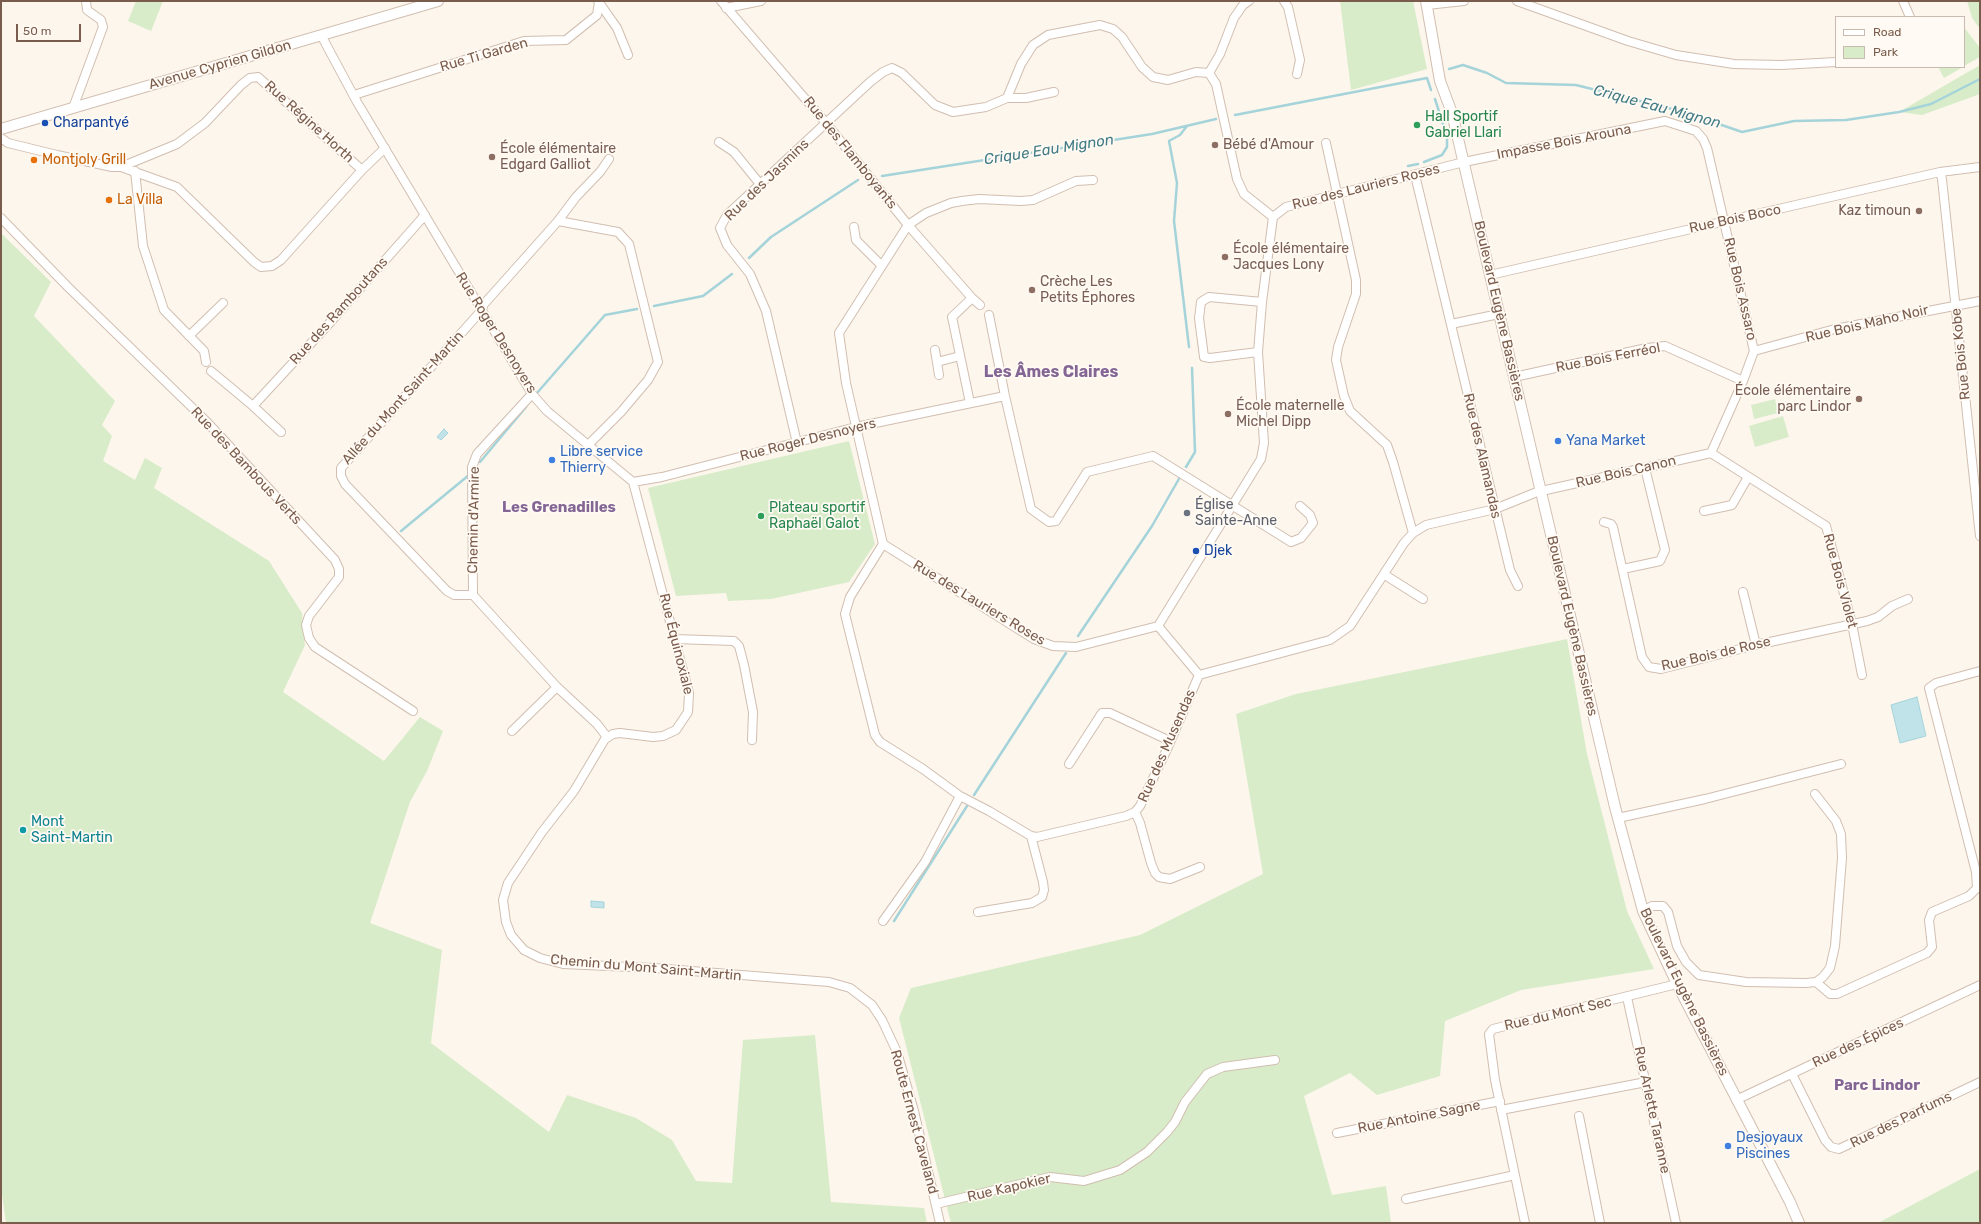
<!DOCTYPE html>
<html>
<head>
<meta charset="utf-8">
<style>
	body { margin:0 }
	#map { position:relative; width:1981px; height:1224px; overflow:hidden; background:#fdf6ec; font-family:Rubik,sans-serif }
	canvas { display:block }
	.frame { position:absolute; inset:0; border:2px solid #7a5c4d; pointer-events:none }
	.legend { position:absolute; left:1835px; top:16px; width:130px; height:52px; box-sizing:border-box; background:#fffaf3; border:1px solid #cabbb1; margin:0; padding:5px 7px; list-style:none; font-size:12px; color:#7a5c4d }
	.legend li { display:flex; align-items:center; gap:8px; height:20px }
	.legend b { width:20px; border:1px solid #cabbb1 }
	.scale { position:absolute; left:16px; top:24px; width:65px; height:18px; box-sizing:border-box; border:2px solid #7a5c4d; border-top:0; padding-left:5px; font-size:12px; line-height:14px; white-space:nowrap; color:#7a5c4d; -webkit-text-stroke:3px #fffaf3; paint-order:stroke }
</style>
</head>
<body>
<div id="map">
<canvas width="1981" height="1224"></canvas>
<div class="frame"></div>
<ul class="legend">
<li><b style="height:5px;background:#fff"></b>Road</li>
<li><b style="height:11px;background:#d8ecc9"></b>Park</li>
</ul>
<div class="scale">50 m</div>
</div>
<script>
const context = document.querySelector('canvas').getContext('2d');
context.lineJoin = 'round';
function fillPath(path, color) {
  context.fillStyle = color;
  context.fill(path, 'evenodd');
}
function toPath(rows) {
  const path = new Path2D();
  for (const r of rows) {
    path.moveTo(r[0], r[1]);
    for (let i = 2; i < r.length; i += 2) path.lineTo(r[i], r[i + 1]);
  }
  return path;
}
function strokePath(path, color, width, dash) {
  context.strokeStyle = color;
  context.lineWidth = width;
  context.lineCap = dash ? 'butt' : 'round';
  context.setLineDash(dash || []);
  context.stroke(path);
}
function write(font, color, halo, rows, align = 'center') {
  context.font = font + ' Rubik,sans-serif';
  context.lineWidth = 3.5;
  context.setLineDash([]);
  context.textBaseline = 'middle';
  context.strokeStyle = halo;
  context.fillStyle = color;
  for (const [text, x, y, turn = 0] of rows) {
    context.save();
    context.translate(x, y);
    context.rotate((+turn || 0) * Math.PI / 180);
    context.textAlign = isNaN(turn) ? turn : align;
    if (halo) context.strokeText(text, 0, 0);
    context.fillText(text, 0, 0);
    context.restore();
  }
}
const green = toPath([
	[136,1,163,1,151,31,128,21],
	[1340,1,1413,1,1427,69,1351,90],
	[1967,1,1980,1,1980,29,1972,18],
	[1964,27,1980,48,1980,57,1964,66],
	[1980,65,1980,94,1922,115,1899,112],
	[1938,67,1963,67,1944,78],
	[1,233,51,282,34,316,115,401,102,425,112,436,103,461,135,480,145,458,162,468,154,488,269,561,302,613,305,645,283,692,384,761,420,717,443,731,427,771,410,802,370,923,442,950,431,1043,549,1132,567,1095,636,1118,672,1140,696,1181,732,1183,743,1040,815,1035,831,1202,924,1208,927,1223,6,1223,1,1187],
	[1775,399,1778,413,1754,419,1751,405],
	[1783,416,1789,437,1755,447,1749,426],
	[849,441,875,544,849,582,771,599,728,601,726,593,676,596,648,488],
	[1567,639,1587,754,1627,911,1654,969,1521,990,1445,1021,1440,1076,1377,1095,1350,1073,1304,1096,1332,1195,1386,1186,1391,1223,951,1223,899,1018,911,988,1140,935,1263,874,1236,714,1296,694],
	[1980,1169,1980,1223,1878,1223]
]);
const water = toPath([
	[444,429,448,433,441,440,437,437,444,429],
	[1917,697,1926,736,1900,743,1891,705,1917,697],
	[591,901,604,902,604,908,591,907,591,901]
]);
const stream = toPath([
	[1449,69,1463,65,1487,73,1506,83,1576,85,1684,112,1742,132,1794,121,1846,120,1899,112,1931,104,1980,79],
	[1235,115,1427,78,1431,90],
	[1187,126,1180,135,1169,141,1177,183,1174,221,1189,347],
	[1424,162,1442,155,1447,147,1447,137,1435,99],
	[1408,166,1418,164],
	[882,176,1152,134,1216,119],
	[749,258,771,237,858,180],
	[654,306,703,296,732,274],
	[537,393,605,315,637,309],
	[480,462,526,407],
	[1186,467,1195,452,1192,368],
	[401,531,469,475],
	[1078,636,1152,526,1180,477],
	[974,795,1066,653],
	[894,921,967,806]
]);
const minor = toPath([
	[598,1,617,28,628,55],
	[721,1,826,123,908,225,972,298,980,305],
	[1284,1,1288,7,1300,60,1297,74],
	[1517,1,1628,41,1676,55,1734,64,1781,65,1836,62],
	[1903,1,1910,17],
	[1427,5,1464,1],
	[726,8,761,1],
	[321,35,357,102,532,394,547,411,633,482,662,477,856,427,1005,396],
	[1209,73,1220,54,1234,18,1243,5,1249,1],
	[354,95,524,41,566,40,597,15,599,2],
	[1007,98,1026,98,1054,92],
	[73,108,103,27,101,20,87,10,86,1],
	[1,138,8,143,57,155,112,167,121,167,177,144,205,123,241,85,250,78,258,77,362,170],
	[719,142,734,152,760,184],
	[1326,143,1356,280,1356,294,1338,347,1336,360,1344,396,1350,411,1387,445,1393,462,1413,533],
	[121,167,177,187,254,262,261,267,272,266,281,260,362,170,385,148],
	[135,171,143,246,164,310,204,351,206,362],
	[1940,172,1942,179,1980,536],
	[1415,175,1510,570,1518,586],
	[1,218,68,287,206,421,335,560,339,569,339,577,309,616,306,625,309,638,315,647,413,711],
	[558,221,618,232,629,244,658,362,648,380,621,412,588,445],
	[854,227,856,240,881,265],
	[1490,275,1940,172,1980,167],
	[989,315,1005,396,1031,509,1049,522,1056,521,1087,472,1153,456,1291,542,1301,538,1313,523,1310,515,1300,506],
	[1451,324,1499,314],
	[189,336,223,303],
	[935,350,939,375],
	[1754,351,1835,329,1980,301],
	[1258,352,1210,358,1204,357,1199,318,1201,302,1209,297,1262,302],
	[937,362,960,356],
	[211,371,253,406,326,327,425,215],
	[1514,377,1647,348,1665,346,1743,381],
	[970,403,952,317,972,298],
	[253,406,281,432],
	[797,443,766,311,750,274,727,245,720,228,727,215,870,82,883,72,892,68,902,73,935,105,953,112,986,107,1007,98,1021,64,1033,45,1048,35,1100,25,1113,29,1122,37,1142,67,1153,77,1168,80,1196,72,1209,73,1216,84,1237,179,1244,194,1273,217],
	[1711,453,1826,526,1852,624,1862,675],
	[633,482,689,693,688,712,676,730,663,736,653,737,620,733,613,734,605,739,574,791,542,832,508,883,503,900,506,922,511,935,524,950,540,958,563,964,654,968,829,982,850,988,872,1005,882,1020,897,1052,914,1111,940,1223],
	[1704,511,1732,505,1748,477],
	[1604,522,1611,524,1613,527,1642,657,1649,667,1661,669,1756,645,1867,621,1878,617,1892,606,1908,599],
	[883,544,1034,639,1053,646,1076,647,1158,626,1261,459,1264,443,1258,352,1262,302,1273,217,1286,207,1464,162,1665,121,1696,131,1703,139,1707,148,1754,351,1743,381,1711,453],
	[883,544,850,597,845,614,875,735,880,742,923,769,960,796,989,811,1031,836,1037,837,1126,816,1135,812,1140,806,1168,747,1199,675],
	[883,544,846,383,839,333,908,225,926,213,951,203,962,201,979,199,1021,201,1033,200,1076,181,1093,180],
	[1623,569,1660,561,1665,550,1645,468],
	[1385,575,1423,599],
	[1743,592,1756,645],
	[473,595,454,595,447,591,345,484,341,476,341,468,481,311,484,304,558,221,576,197,600,172,609,159],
	[473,595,472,467,477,454,532,394],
	[473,595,557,687,597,724,607,737],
	[1158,626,1199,675],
	[675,639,734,641,739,646,744,665,753,712,752,740],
	[1199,675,1330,640,1350,626,1404,543,1413,533,1426,525,1495,509,1537,492,1711,453],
	[512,731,557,687],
	[1069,764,1102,713,1110,713,1170,741],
	[1135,812,1140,823,1151,863,1155,873,1159,877,1170,879,1200,867],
	[1618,818,1705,799,1841,764],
	[1643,911,1652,906,1663,906,1668,912,1677,946,1686,962,1699,975,1746,982,1806,983,1816,982,1823,977,1830,968,1835,946,1842,858,1841,834,1836,821,1815,794],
	[978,912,1032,903,1042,897,1044,890,1043,882,1031,836],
	[883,921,925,862,960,796],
	[1816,982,1830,994,1837,994,1927,953,1932,947,1929,920,1932,912,1969,896,1977,888,1976,872,1929,688,1936,683,1980,671],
	[1627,997,1676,1223],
	[1792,1074,1825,1140,1831,1147,1839,1149,1980,1082],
	[1736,1100,1980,985],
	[1501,1110,1646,1082],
	[1579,1116,1600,1223],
	[1337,1133,1500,1101],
	[1406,1199,1515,1175],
	[936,1204,1050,1177,1084,1181,1120,1170,1147,1152,1167,1132,1175,1122,1185,1102,1207,1074,1223,1067,1275,1060],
	[1525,1223,1495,1080,1489,1034,1493,1029,1677,984]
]);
const tertiary = toPath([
	[1426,1,1440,81,1452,113,1615,807,1643,911,1677,984,1790,1202,1799,1223],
	[1,129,438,1]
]);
const markers = [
	[45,123,4,"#1a4fb4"],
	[1417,125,4,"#2e9e5b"],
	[1215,145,4,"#8d6e63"],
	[492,157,4,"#8d6e63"],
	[34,160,4,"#e8710a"],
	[109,200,4,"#e8710a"],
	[1919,211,4,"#8d6e63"],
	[1225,257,4,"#8d6e63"],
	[1032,290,4,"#8d6e63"],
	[1859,399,4,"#8d6e63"],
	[1228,414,4,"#8d6e63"],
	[1558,441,4,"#3f7fe0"],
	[552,460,4,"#3f7fe0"],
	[1187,513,4,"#6b7280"],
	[761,516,4,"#2e9e5b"],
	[1196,551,4,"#1a4fb4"],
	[23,830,4,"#0f9aa8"],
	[1728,1146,4,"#3f7fe0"]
];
const streetNames = [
	["Rue Ti Garden",484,55,-16],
	["Avenue Cyprien Gildon",220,65,-16],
	["Rue Régine Horth",309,122,42],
	["Impasse Bois Arouna",1564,142,-11],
	["Rue des Flamboyants",850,153,51],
	["Rue des Jasmins",767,180,-44],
	["Rue des Lauriers Roses",1366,187,-14],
	["Rue Bois Boco",1735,219,-12],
	["Rue Bois Assaro",1740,289,77],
	["Rue des Ramboutans",339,311,-48],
	["Boulevard Eugène Bassières",1499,311,77],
	["Rue Bois Maho Noir",1867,324,-13],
	["Rue Roger Desnoyers",496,333,58],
	["Rue Bois Kobe",1961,354,-96],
	["Rue Bois Ferréol",1608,358,-11],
	["Allée du Mont Saint-Martin",403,398,-48],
	["Rue Roger Desnoyers",808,440,-14],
	["Rue des Alamandas",1482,456,77],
	["Rue des Bambous Verts",246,466,47],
	["Rue Bois Canon",1626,472,-13],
	["Chemin d'Armire",474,520,-89],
	["Rue Bois Violet",1840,581,75],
	["Rue des Lauriers Roses",979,603,31],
	["Boulevard Eugène Bassières",1572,626,77],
	["Rue Équinoxiale",676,644,76],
	["Rue Bois de Rose",1716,654,-13],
	["Rue des Musendas",1167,746,-66],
	["Chemin du Mont Saint-Martin",646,968,5],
	["Boulevard Eugène Bassières",1684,992,64],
	["Rue du Mont Sec",1558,1014,-13],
	["Rue des Épices",1858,1043,-25],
	["Rue Arlette Taranne",1652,1110,78],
	["Rue Antoine Sagne",1419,1117,-11],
	["Rue des Parfums",1901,1120,-26],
	["Route Ernest Caveland",914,1122,75],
	["Rue Kapokier",1009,1188,-13]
];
const leisureNames = [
	["Hall Sportif",1425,117],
	["Gabriel Llari",1425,133],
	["Plateau sportif",769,508],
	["Raphaël Galot",769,524]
];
const transitNames = [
	["Charpantyé",53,123],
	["Djek",1204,551]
];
const educationNames = [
	["Bébé d'Amour",1223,145],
	["École élémentaire",500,149],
	["Edgard Galliot",500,165],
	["Kaz timoun",1911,211,"right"],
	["École élémentaire",1233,249],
	["Jacques Lony",1233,265],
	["Crèche Les",1040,282],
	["Petits Éphores",1040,298],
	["École élémentaire",1851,391,"right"],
	["parc Lindor",1851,407,"right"],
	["École maternelle",1236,406],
	["Michel Dipp",1236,422]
];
const foodNames = [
	["Montjoly Grill",42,160],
	["La Villa",117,200]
];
const shopNames = [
	["Yana Market",1566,441],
	["Libre service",560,452],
	["Thierry",560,468],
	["Desjoyaux",1736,1138],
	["Piscines",1736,1154]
];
const worshipNames = [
	["Église",1195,505],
	["Sainte-Anne",1195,521]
];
const cultureNames = [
	["Mont",31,822],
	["Saint-Martin",31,838]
];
const waterNames = [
	["Crique Eau Mignon",1657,107,15],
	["Crique Eau Mignon",1049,150,-9]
];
const neighbourhoodNames = [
	["Les Grenadilles",559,508],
	["Parc Lindor",1877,1086]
];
const quarterNames = [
	["Les Âmes Claires",1051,372]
];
fillPath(green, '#d8ecc9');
fillPath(water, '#bfe3e8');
strokePath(water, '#a5d3da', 1);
strokePath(stream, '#a5d3da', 2.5);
strokePath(minor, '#d1beb0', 10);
strokePath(tertiary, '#d1beb0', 12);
strokePath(minor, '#fff', 8);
strokePath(tertiary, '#fff', 10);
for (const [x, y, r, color] of markers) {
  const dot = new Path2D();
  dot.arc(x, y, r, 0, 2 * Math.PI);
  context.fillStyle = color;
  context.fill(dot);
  strokePath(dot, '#fffaf3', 1.5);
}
write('14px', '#7a5c4d', '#fffaf3', streetNames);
write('14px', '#27864d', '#fffaf3', leisureNames, 'left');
write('14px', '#164399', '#fffaf3', transitNames, 'left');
write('14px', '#785e54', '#fffaf3', educationNames, 'left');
write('14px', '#c56008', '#fffaf3', foodNames, 'left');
write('14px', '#366cbe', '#fffaf3', shopNames, 'left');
write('14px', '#5b616d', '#fffaf3', worshipNames, 'left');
write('14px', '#0d838f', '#fffaf3', cultureNames, 'left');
write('italic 15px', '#437c86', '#fffaf3', waterNames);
write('bold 15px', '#846695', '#fffaf3', neighbourhoodNames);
write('bold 16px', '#846695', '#fffaf3', quarterNames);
</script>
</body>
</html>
